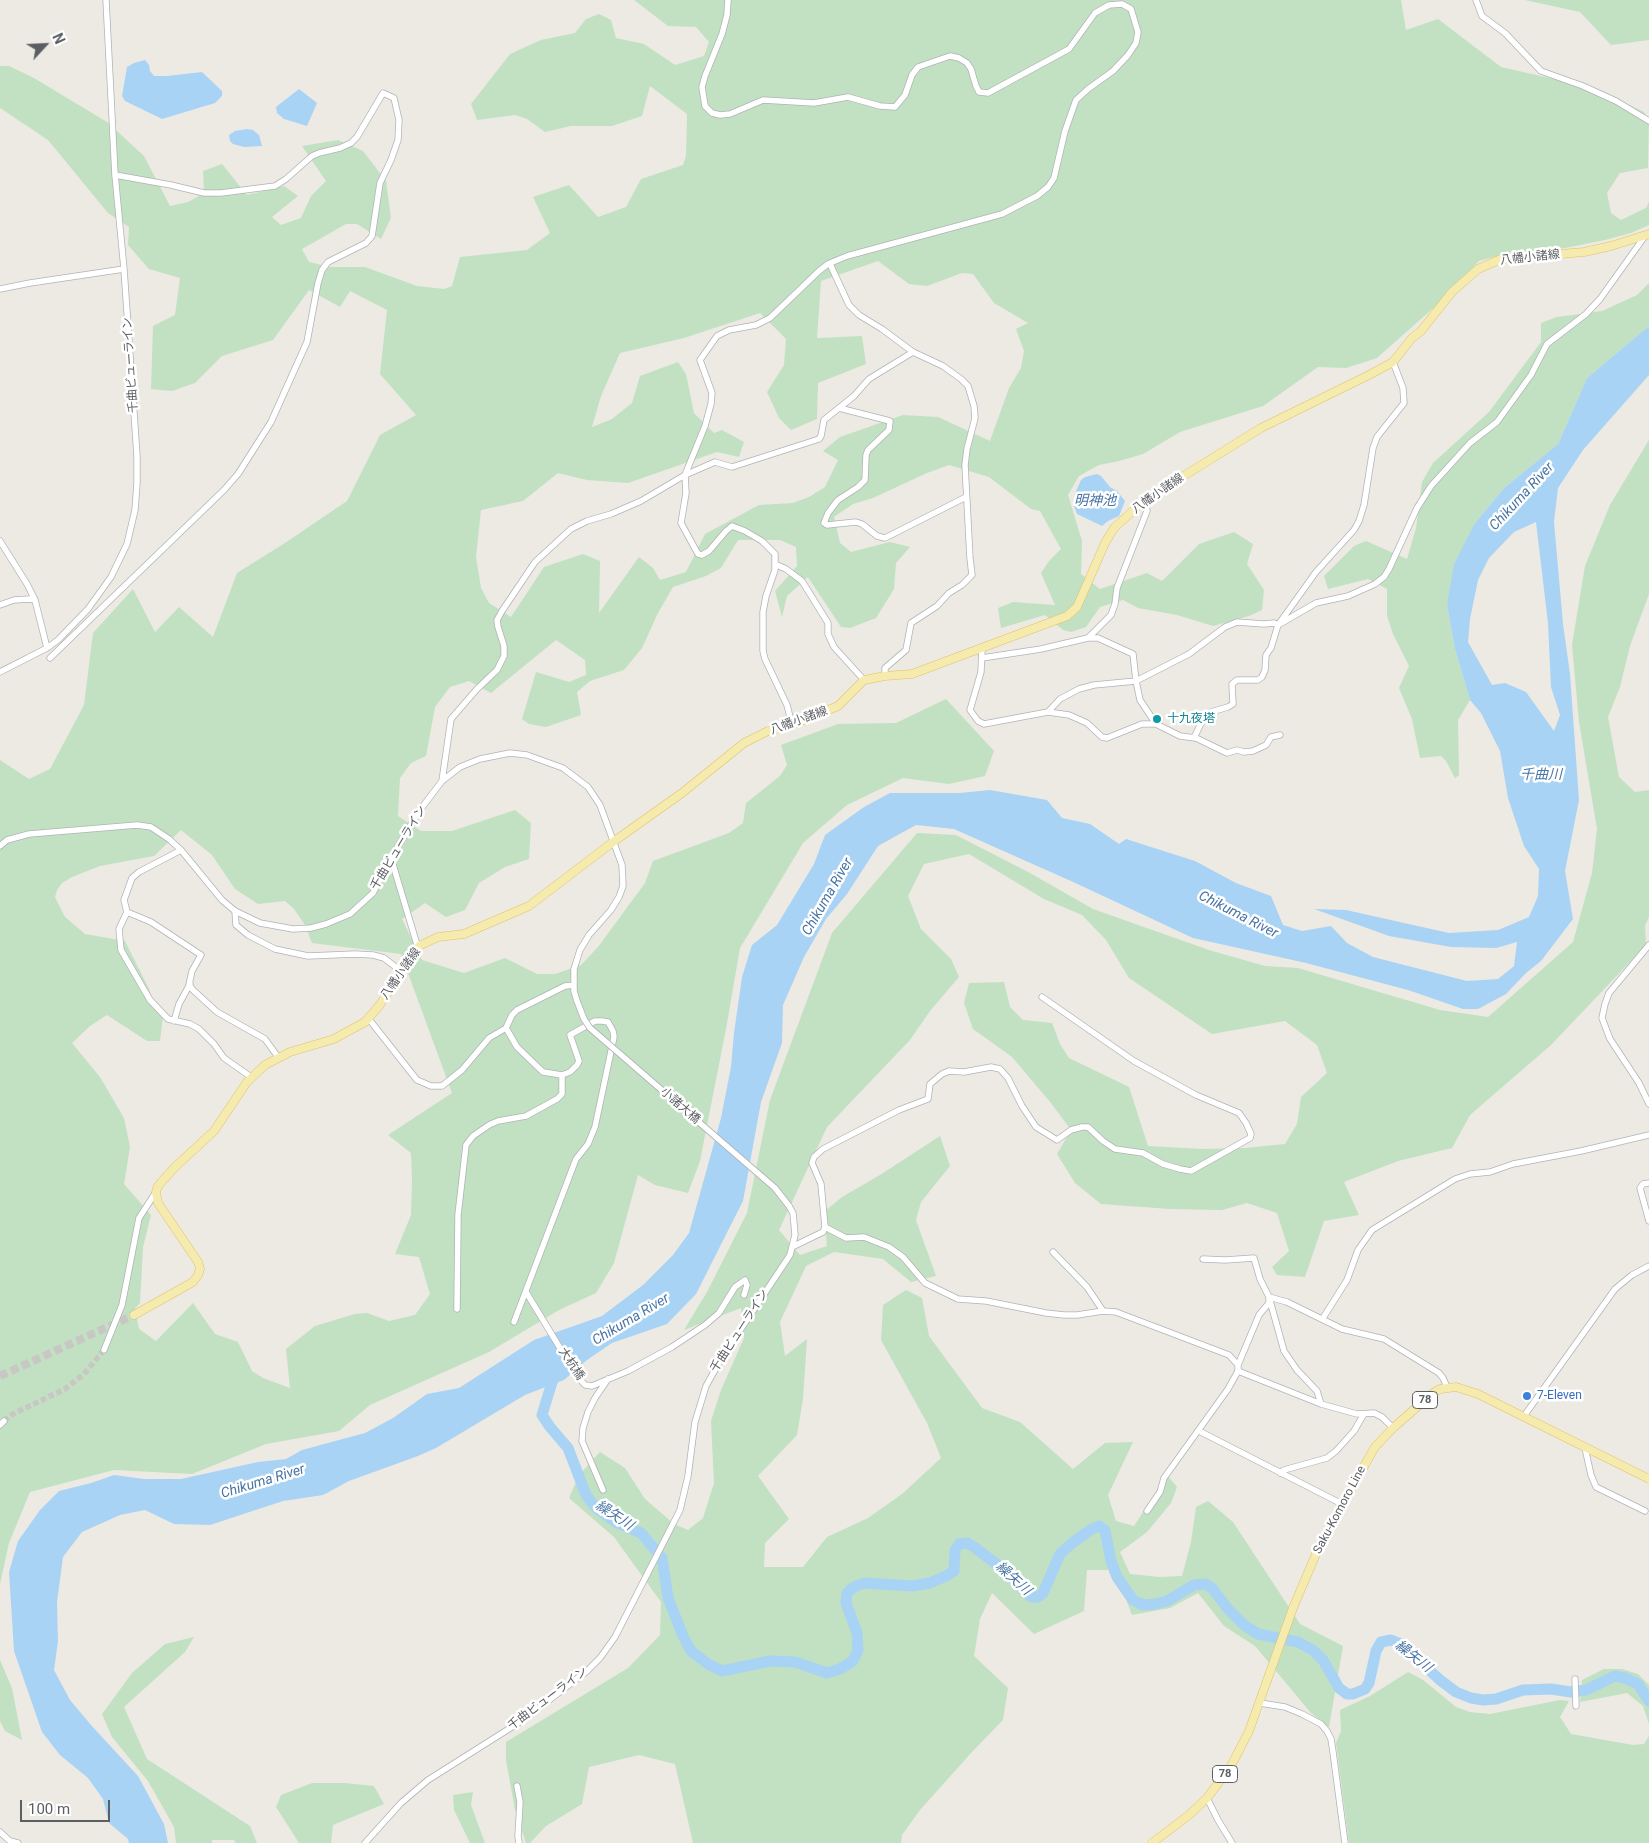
<!DOCTYPE html>
<html>
<head>
<meta charset="utf-8">
<style>
	body { margin:0 }
	#map { position:relative; width:1649px; height:1843px; overflow:hidden; background:#eceae3; font-family:Roboto,sans-serif }
	canvas { display:block }
	.north { position:absolute; left:20px; top:20px; width:50px; height:50px; -webkit-text-stroke:4px #fff; paint-order:stroke; rotate:65deg; font-size:14px; font-weight:700; line-height:20px; text-align:center; color:#5b5e62 }
	.north::after { content:''; display:block; margin:auto; width:18px; height:22px; background:#5b5e62; clip-path:polygon(50% 0,100% 100%,50% 72%,0 100%) }
	.scale { position:absolute; left:20px; top:1800px; width:90px; height:22px; box-sizing:border-box; border:2px solid #5b5e62; border-top:0; padding-left:6px; font-size:15px; line-height:18px; white-space:nowrap; color:#5b5e62; -webkit-text-stroke:4px #fff; paint-order:stroke }
</style>
</head>
<body>
<div id="map">
<canvas width="1649" height="1843"></canvas>
<div class="north">N</div>
<div class="scale">100 m</div>
</div>
<script>
const context = document.querySelector('canvas').getContext('2d');
context.lineJoin = 'round';
function fillPath(path, color) {
  context.fillStyle = color;
  context.fill(path, 'evenodd');
}
function toPath(rows) {
  const path = new Path2D();
  for (const r of rows) {
    path.moveTo(r[0], r[1]);
    for (let i = 2; i < r.length; i += 2) path.lineTo(r[i], r[i + 1]);
  }
  return path;
}
function strokePath(path, color, width, dash) {
  context.strokeStyle = color;
  context.lineWidth = width;
  context.lineCap = dash ? 'butt' : 'round';
  context.setLineDash(dash || []);
  context.stroke(path);
}
function write(font, color, halo, rows, align = 'center') {
  context.font = font + ' Roboto,"Noto Sans JP",sans-serif';
  context.lineWidth = 5;
  context.setLineDash([]);
  context.textBaseline = 'middle';
  context.strokeStyle = halo;
  context.fillStyle = color;
  for (const [text, x, y, turn = 0] of rows) {
    context.save();
    context.translate(x, y);
    context.rotate((+turn || 0) * Math.PI / 180);
    context.textAlign = isNaN(turn) ? turn : align;
    if (halo) context.strokeText(text, 0, 0);
    context.fillText(text, 0, 0);
    context.restore();
  }
}
const green = toPath([
	[634,0,1401,0,1406,30,1438,19,1501,67,1593,88,1644,112,1649,120,1648,168,1620,173,1607,193,1611,213,1621,220,1646,208,1649,202,1649,225,1631,233,1605,240,1565,248,1508,253,1479,261,1439,303,1377,358,1346,368,1318,367,1263,406,1180,432,1143,454,1119,461,1099,465,1079,476,1068,495,1082,541,1081,574,1100,589,1147,573,1162,581,1199,544,1234,532,1253,544,1247,564,1264,590,1262,610,1249,616,1213,626,1177,615,1138,608,1123,600,1100,607,1086,627,1071,632,1063,630,1045,615,1001,628,998,608,1013,602,1055,605,1041,573,1049,561,1061,549,1040,511,1031,509,989,477,949,465,927,473,873,498,853,504,834,517,840,543,851,552,890,542,910,547,896,563,894,589,876,618,850,628,841,627,808,577,787,596,782,617,775,591,797,566,796,547,780,540,738,540,721,568,706,576,673,587,658,613,642,648,624,670,590,681,577,692,581,715,546,727,529,724,522,719,536,672,569,682,586,675,585,660,556,640,491,693,469,681,450,687,435,707,426,756,411,763,400,778,398,816,421,831,452,831,515,810,531,823,529,859,505,867,479,883,465,910,446,917,425,903,402,919,422,960,464,973,505,958,537,974,555,974,581,965,598,947,645,883,653,861,729,833,743,823,746,803,780,776,787,765,781,745,838,724,896,723,946,699,994,751,985,776,949,784,903,778,847,805,803,843,740,948,726,1029,700,1161,688,1193,655,1185,638,1175,614,1263,596,1293,559,1310,489,1352,370,1405,339,1431,266,1444,192,1474,114,1470,30,1492,9,1543,0,1584,0,760,29,779,50,769,84,705,93,633,133,589,155,632,179,607,213,637,237,573,285,543,347,501,380,435,416,415,380,374,387,310,350,291,340,307,309,290,273,340,222,356,195,383,172,391,151,389,153,326,175,315,180,278,149,269,128,245,129,227,108,213,48,140,0,108,0,66,9,66,34,78,107,122,144,156,170,206,188,202,204,193,203,171,222,164,247,195,284,186,298,196,272,217,281,225,301,218,311,196,326,181,302,146,338,140,363,151,386,181,391,218,381,239,357,224,346,224,302,249,309,262,331,267,365,267,417,286,444,289,452,286,460,257,527,250,550,233,533,197,569,185,598,217,626,207,641,179,683,165,686,156,687,114,650,86,642,116,612,126,571,126,545,132,527,119,515,115,477,120,471,104,510,54,541,40,575,33,586,19,599,14,611,20,616,38,644,44,675,65,704,56,709,42,696,27,668,26],
	[878,261,909,284,927,286,962,273,973,274,994,303,1028,323,1016,329,1024,351,1021,368,1009,388,990,441,938,417,903,415,840,437,823,451,838,460,825,487,809,497,793,503,759,505,705,534,686,572,660,580,653,568,639,557,599,613,600,561,583,554,544,567,511,617,489,603,481,588,476,557,481,510,523,501,558,473,587,480,628,483,717,452,739,457,744,442,722,430,714,433,694,413,686,374,678,362,640,376,632,403,612,419,592,427,601,396,620,353,684,338,760,313,786,339,784,365,767,392,779,418,791,430,817,419,818,383,866,364,862,336,817,338,821,281],
	[181,830,212,855,235,889,258,904,285,901,294,909,305,925,312,943,401,954,452,1093,388,1135,411,1153,412,1180,411,1215,395,1254,419,1257,430,1294,415,1315,389,1321,367,1313,355,1314,315,1326,286,1349,290,1388,263,1378,252,1371,238,1342,215,1334,193,1303,156,1341,139,1329,135,1308,140,1303,143,1247,151,1215,124,1184,130,1147,124,1118,100,1077,72,1043,90,1026,107,1015,147,1041,160,1041,163,1015,155,1007,149,989,125,941,85,934,65,917,55,897,57,890,62,883,72,877,100,866,154,856],
	[1525,0,1649,0,1649,40,1611,45,1580,12],
	[1649,283,1649,326,1587,378,1558,444,1504,488,1475,523,1447,605,1455,649,1470,700,1458,720,1459,775,1455,778,1446,761,1441,756,1420,758,1412,719,1399,688,1409,666,1393,634,1387,616,1387,589,1368,579,1328,589,1324,576,1354,546,1366,541,1407,559,1416,528,1422,482,1433,463,1489,412,1541,342,1541,323,1557,317,1602,311,1637,295],
	[1649,440,1649,594,1630,646,1620,687,1608,717,1619,777,1635,792,1649,790,1649,917,1645,926,1646,945,1551,1045,1470,1115,1452,1148,1398,1161,1344,1182,1359,1215,1324,1221,1305,1277,1277,1275,1272,1267,1289,1251,1277,1213,1247,1203,1222,1210,1170,1209,1101,1204,1075,1183,1057,1154,1071,1130,1051,1103,1012,1057,973,1029,964,1003,969,983,1004,982,1010,1007,1023,1020,1052,1023,1060,1044,1069,1058,1129,1087,1148,1146,1204,1149,1245,1148,1285,1144,1297,1124,1301,1097,1327,1073,1317,1045,1285,1021,1212,1034,1129,978,1106,940,1082,915,1044,899,969,854,924,864,908,896,921,929,951,959,959,977,930,1011,910,1040,827,1127,779,1230,800,1255,827,1246,824,1212,842,1197,880,1175,940,1136,950,1166,921,1202,916,1220,936,1276,911,1282,883,1259,834,1252,806,1266,780,1322,785,1356,807,1339,803,1399,797,1435,758,1476,789,1519,765,1543,764,1567,803,1567,827,1537,868,1518,902,1494,941,1458,927,1423,881,1340,883,1305,906,1290,922,1298,929,1336,982,1408,1020,1422,1073,1469,1105,1443,1133,1442,1108,1495,1116,1521,1134,1526,1167,1475,1177,1487,1171,1503,1147,1532,1120,1552,1130,1574,1160,1577,1182,1576,1191,1542,1196,1507,1208,1501,1233,1522,1300,1624,1343,1646,1329,1727,1311,1713,1255,1646,1224,1626,1198,1593,1170,1608,1132,1615,1115,1570,1087,1570,1084,1611,1034,1634,992,1593,980,1619,974,1656,1008,1688,1003,1720,971,1753,920,1810,902,1835,901,1843,693,1843,675,1764,639,1755,589,1767,582,1804,546,1826,530,1843,526,1843,515,1810,506,1760,506,1742,628,1668,660,1635,661,1602,614,1537,569,1498,579,1475,600,1452,625,1468,645,1499,674,1524,688,1530,703,1518,714,1483,711,1421,721,1390,744,1338,741,1308,684,1330,707,1292,747,1213,770,1100,832,933,917,833,956,835,1030,873,1093,909,1209,950,1265,966,1298,968,1440,1010,1488,1017,1573,942,1592,873,1597,829,1579,722,1572,645,1585,566,1610,505],
	[194,1637,185,1652,124,1707,147,1759,250,1826,257,1843,236,1843,234,1840,212,1840,212,1843,176,1843,174,1827,148,1781,112,1737,102,1714,132,1673,165,1644],
	[0,1660,12,1688,22,1740,5,1731,0,1721],
	[1604,1669,1622,1669,1638,1674,1649,1685,1649,1724,1643,1706,1627,1693,1580,1702,1582,1680],
	[1408,1672,1423,1680,1456,1707,1470,1712,1490,1714,1560,1700,1569,1701,1560,1717,1571,1734,1633,1745,1644,1744,1649,1736,1649,1843,1349,1843,1336,1743,1341,1731,1340,1710,1370,1696],
	[312,1783,345,1783,374,1786,384,1804,333,1825,331,1843,299,1843,276,1807,281,1795],
	[473,1792,471,1805,485,1843,470,1843,454,1810,453,1795]
]);
const water = toPath([
	[145,60,149,65,150,71,154,76,167,76,202,72,222,91,222,96,215,103,162,119,125,101,122,96,127,67,134,63],
	[299,89,317,103,307,126,284,119,277,113,276,107],
	[247,129,253,130,259,135,262,146,244,147,233,144,230,141,229,135,235,131],
	[1649,326,1649,375,1583,450,1558,488,1554,522,1563,624,1570,674,1579,800,1565,871,1573,919,1541,961,1526,973,1506,994,1478,1009,1463,1009,1408,990,1306,963,1193,938,1071,881,954,829,916,825,878,846,847,894,826,919,804,957,783,1005,782,1043,761,1102,743,1201,696,1294,667,1324,612,1343,587,1360,564,1380,525,1395,436,1448,418,1456,349,1481,323,1495,283,1501,210,1525,174,1524,145,1510,120,1515,82,1532,63,1557,57,1602,58,1641,54,1670,70,1700,91,1725,138,1776,164,1824,168,1843,129,1843,128,1839,109,1823,103,1799,88,1778,60,1755,42,1732,14,1651,9,1572,18,1541,40,1510,59,1491,91,1483,114,1475,144,1479,181,1479,258,1462,286,1459,302,1450,365,1433,393,1418,427,1394,459,1388,534,1340,602,1316,643,1285,673,1255,689,1233,721,1118,731,1067,734,1033,742,977,752,945,777,925,814,864,825,835,864,807,890,793,960,793,990,790,1047,800,1062,818,1090,824,1119,844,1126,839,1195,861,1236,883,1271,896,1283,925,1302,931,1331,926,1347,943,1373,957,1467,981,1498,979,1514,966,1517,942,1496,948,1451,947,1389,936,1314,909,1346,910,1449,933,1498,930,1529,917,1538,896,1539,869,1524,846,1508,798,1500,751,1481,713,1470,700,1455,649,1447,605,1454,564,1475,523,1504,488,1558,444,1587,378],
	[1536,522,1548,623,1551,687,1560,715,1554,731,1526,692,1505,683,1492,685,1468,642,1470,619,1478,580,1489,558,1514,532],
	[1097,474,1101,476,1110,487,1117,491,1125,501,1119,516,1108,521,1102,526,1077,514,1074,506,1076,491,1081,480,1085,477]
]);
const river = toPath([
	[558,1373,553,1379,542,1415,550,1427,568,1448,586,1495,596,1508,617,1523,641,1533,662,1558,668,1598,683,1636,691,1651,708,1664,722,1671,770,1661,795,1662,827,1673,840,1669,853,1661,858,1650,857,1633,846,1603,847,1593,854,1587,864,1583,912,1586,930,1583,946,1576,954,1571,955,1550,959,1544,967,1543,974,1547,1007,1572,1018,1585,1031,1597,1038,1597,1043,1593,1060,1554,1071,1544,1090,1530,1099,1526,1105,1530,1111,1561,1117,1577,1133,1600,1143,1605,1155,1604,1167,1601,1194,1585,1205,1584,1212,1588,1228,1609,1244,1625,1258,1634,1298,1642,1314,1651,1323,1660,1339,1688,1347,1694,1353,1694,1365,1689,1369,1683,1376,1651,1381,1642,1391,1640,1401,1644,1440,1680,1456,1692,1471,1698,1483,1700,1496,1699,1523,1690,1551,1689,1571,1692,1586,1690,1615,1676,1625,1678,1638,1684,1649,1701]
]);
const minorTunnel = toPath([
	[4,1421,13,1414,65,1389,84,1374,104,1350]
]);
const majorTunnel = toPath([
	[0,1376,134,1315]
]);
const minor = toPath([
	[728,0,727,15,722,34,705,76,702,87,705,106,712,113,720,115,730,114,763,100,814,103,848,97,880,106,895,107,905,95,912,75,918,67,950,56,959,58,967,63,971,69,976,86,979,92,988,93,1069,49,1095,13,1109,5,1122,4,1131,9,1138,32,1136,43,1128,55,1113,71,1088,89,1076,100,1065,131,1054,178,1048,187,1037,196,1002,214,847,256,828,264,819,271,770,318,756,325,729,330,717,336,700,360,712,393,711,404,705,426,685,475,686,493,681,523,698,554,702,555,709,551,726,531,732,526,745,531,762,541,775,554,775,570,766,596,763,612,763,651,765,659,787,705,792,725],
	[1476,0,1482,16,1505,33,1541,71,1583,86,1616,101,1649,121],
	[830,264,849,305,859,315,882,329,913,352,943,366,961,379,968,386,974,406,975,418,967,449,965,465,970,558,972,575,962,585,949,593,937,606,911,623,906,650,885,668,885,676],
	[0,289,30,283,124,269],
	[839,408,890,421,889,430,868,450,866,455,865,480,858,487,838,500,828,513,824,523,827,525,856,522,862,524,877,536,885,538,966,497],
	[0,541,27,584,35,600,47,648],
	[775,564,786,569,802,581,828,623,828,634,834,647,864,680],
	[0,605,14,600,30,599,35,600],
	[1088,638,1111,615,1115,604,1117,588,1147,511,1145,500],
	[982,648,981,672,970,710,978,721,984,724,1048,712,1069,715,1087,723,1102,737,1107,738,1142,724,1156,724,1180,736,1196,738,1227,753,1237,750,1244,752,1253,751,1266,745,1271,737,1280,735],
	[50,658,224,490,238,474,271,422,307,342,318,283,322,270,328,262,366,243,372,236,380,183,391,160,398,140,399,120,394,98,383,93,357,137,351,143,340,148,319,153,312,156,286,179,275,186,221,193,204,193,171,185,115,175],
	[982,658,1041,649,1088,638,1098,638,1133,654,1136,681,1140,700,1156,724],
	[0,672,47,648,58,640,88,609,111,577,127,544,135,510,137,483,137,456,124,269,115,175,106,0],
	[1048,712,1060,699,1079,689,1094,685,1136,681,1189,654,1225,627,1237,622,1264,624,1274,623,1278,625,1316,603,1348,596,1375,584,1384,577,1389,569,1417,508,1431,486,1470,443,1497,422,1531,375,1547,344,1586,314,1600,299,1645,236],
	[1194,738,1204,717,1211,712,1228,707,1233,704,1232,684,1237,680,1258,680,1262,677,1265,670,1266,655,1271,648,1278,625,1316,572,1354,530,1359,521,1364,505,1373,448,1377,437,1404,403,1403,388,1393,362],
	[442,781,451,719,477,689,497,670,504,656,504,646,498,627,497,620,502,611,535,562,571,529,587,521,611,514,641,501,685,475,715,462,732,467,819,439,821,436,824,420,854,396,869,379,913,352],
	[0,846,7,840,29,834,137,825,151,827,169,839,181,850,222,900,235,911,260,923,293,929,311,928,326,924,350,914,373,893,391,858,420,810,442,781,460,767,480,759,510,753,527,755,563,768,588,787,600,805,622,865,623,886,619,897,611,910,589,935,580,950,574,969,574,991,577,1001],
	[181,850,139,872,132,878,124,900,127,912,151,922,201,955,192,971,189,985,193,990,217,1012,265,1039,278,1057],
	[391,858,418,948],
	[235,911,236,925,248,935,275,949,308,956,355,954,373,955,384,958,402,972],
	[127,912,119,929,121,950,150,1000,168,1019,190,1024,199,1029,214,1044,224,1058,251,1077],
	[1649,945,1609,993,1605,1004,1602,1018,1610,1039,1639,1083,1649,1104],
	[368,1018,417,1080,431,1086,442,1086,462,1070,489,1038,506,1028,512,1015,517,1010,565,986,574,985],
	[174,1021,179,1004,190,984],
	[506,1028,517,1047,543,1072,562,1075,570,1072,577,1065,579,1061,570,1035,595,1021,602,1021,608,1022,613,1031,614,1037,595,1127,588,1144,576,1159,514,1322],
	[1649,1183,1643,1184,1640,1188,1649,1221],
	[825,1227,846,1238,864,1237,889,1247,903,1257,925,1283,958,1299,986,1301,1046,1313,1064,1315,1077,1315,1103,1311,1116,1312,1229,1355,1238,1365],
	[794,1246,823,1232,825,1227,821,1184,812,1163,814,1157,823,1149,899,1110,928,1099,930,1084,942,1074,949,1071,964,1072,991,1067,1000,1069,1008,1078,1022,1106,1036,1127,1057,1140,1071,1130,1082,1127,1088,1127,1103,1141,1115,1149,1143,1153,1163,1164,1180,1169,1191,1171,1250,1138,1251,1134,1246,1123,1239,1113,1196,1095,1134,1061,1042,997],
	[1053,1252,1087,1287,1103,1311],
	[1203,1259,1225,1260,1254,1258,1260,1279,1269,1297,1284,1351,1297,1370,1317,1391,1321,1404],
	[526,1292,577,1376,585,1385,592,1386,628,1371,672,1347,705,1325,719,1313,735,1287,745,1280,747,1285,744,1295],
	[1269,1297,1287,1302,1342,1329,1384,1339,1439,1373,1443,1378,1447,1387],
	[457,1309,458,1215,466,1145,473,1136,489,1125,498,1121,526,1116,557,1099,562,1094,562,1075],
	[1323,1318,1347,1280,1358,1250,1372,1230,1455,1179,1470,1174,1490,1172,1513,1164,1581,1151,1649,1135],
	[104,1350,122,1305,139,1218,156,1192],
	[1238,1371,1321,1404,1357,1414,1374,1413,1382,1417,1393,1428],
	[1524,1416,1615,1289,1632,1275,1649,1266],
	[0,1425,4,1421],
	[1199,1431,1342,1504],
	[1585,1448,1591,1475,1596,1487,1645,1511],
	[1280,1473,1284,1470,1327,1458,1336,1451,1354,1431,1364,1414],
	[603,1490,582,1441,583,1428,588,1412,595,1398,608,1379],
	[1147,1511,1160,1492,1164,1478,1228,1389,1238,1371,1238,1365,1259,1315,1269,1303,1269,1297],
	[1575,1679,1576,1706],
	[1260,1703,1285,1707,1302,1714,1321,1724,1327,1731,1331,1739,1333,1752,1345,1843],
	[517,1786,520,1802,518,1836,519,1843],
	[1207,1798,1218,1820,1232,1843],
	[0,1832,10,1841,18,1843],
	[365,1843,401,1803,428,1780,523,1720,587,1671,600,1658,615,1637,680,1510,688,1476,695,1422,706,1386,721,1359,790,1255,795,1235,793,1213,789,1206]
]);
const major = toPath([
	[134,1315,193,1282,198,1275,200,1269,198,1262,158,1203,156,1192,158,1186,175,1167,214,1131,247,1082,265,1065,290,1052,334,1039,365,1022,379,1006,419,946,438,937,464,934,529,906,613,842,682,793,744,743,768,731,792,725,838,706,864,680,885,676,912,674,1067,616,1077,607,1105,543,1114,528,1145,500,1261,428,1369,375,1393,362,1412,338,1421,331,1452,292,1478,269,1501,259,1584,252,1611,246,1649,234],
	[1152,1843,1189,1815,1207,1798,1231,1766,1249,1731,1293,1608,1316,1554,1329,1528,1375,1447,1393,1428,1433,1393,1440,1389,1456,1387,1478,1394,1649,1479]
]);
const minorBridge = toPath([
	[577,1001,584,1019,590,1028,775,1188,789,1206]
]);
const markers = [
	[1157,719,5,"#0f9aa8"],
	[1527,1396,5,"#3f7fe0"]
];
const shields = [
	[1425,1400,25],
	[1225,1774,25]
];
const shieldNames = [
	["78",1425,1400],
	["78",1225,1774]
];
const streetNames = [
	["八幡小諸線",1530,258,-6],
	["千曲ビューライン",131,365,-94],
	["八幡小諸線",1158,494,-35],
	["八幡小諸線",799,721,-20],
	["千曲ビューライン",399,848,-59],
	["八幡小諸線",401,974,-55],
	["小諸大橋",680,1106,41],
	["千曲ビューライン",740,1331,-57],
	["大杭橋",571,1364,56],
	["Saku-Komoro Line",1340,1510,-62],
	["千曲ビューライン",548,1699,-37]
];
const cultureNames = [
	["十九夜塔",1167,719]
];
const shopNames = [
	["7-Eleven",1537,1396]
];
const waterNames = [
	["Chikuma River",1522,497,-47],
	["明神池",1095,501],
	["千曲川",1541,775],
	["Chikuma River",828,897,-60],
	["Chikuma River",1238,915,27],
	["Chikuma River",631,1320,-31],
	["Chikuma River",263,1482,-17],
	["繰矢川",614,1516,33],
	["繰矢川",1013,1579,42],
	["繰矢川",1413,1657,38]
];
fillPath(green, '#c1e1c2');
fillPath(water, '#a9d3f5');
strokePath(river, '#a9d3f5', 11);
strokePath(minorTunnel, '#c8c7c3', 5.5, [5.5, 3]);
strokePath(majorTunnel, '#c8c7c3', 8, [8, 4]);
strokePath(minor, '#b0b3b6', 7);
strokePath(major, '#e2c066', 9);
strokePath(minor, '#fff', 5.5);
strokePath(major, '#f6ebae', 8);
strokePath(minorBridge, '#b0b3b6', 7, []);
strokePath(minorBridge, '#fff', 5.5);
for (const [x, y, r, color] of markers) {
  const dot = new Path2D();
  dot.arc(x, y, r, 0, 2 * Math.PI);
  context.fillStyle = color;
  context.fill(dot);
  strokePath(dot, '#fff', 2);
}
for (const [x, y, w] of shields) {
  const box = new Path2D();
  box.roundRect(x - w / 2, y - 8.5, w, 17, 4);
  context.fillStyle = '#fff';
  context.fill(box);
  strokePath(box, '#5b5e62', 1);
}
write('bold 11px', '#5b5e62', null, shieldNames);
write('12px', '#5b5e62', '#fff', streetNames);
write('12px', '#0d838f', '#fff', cultureNames, 'left');
write('12px', '#366cbe', '#fff', shopNames, 'left');
write('italic 14px', '#4975a5', '#fff', waterNames);
</script>
</body>
</html>
